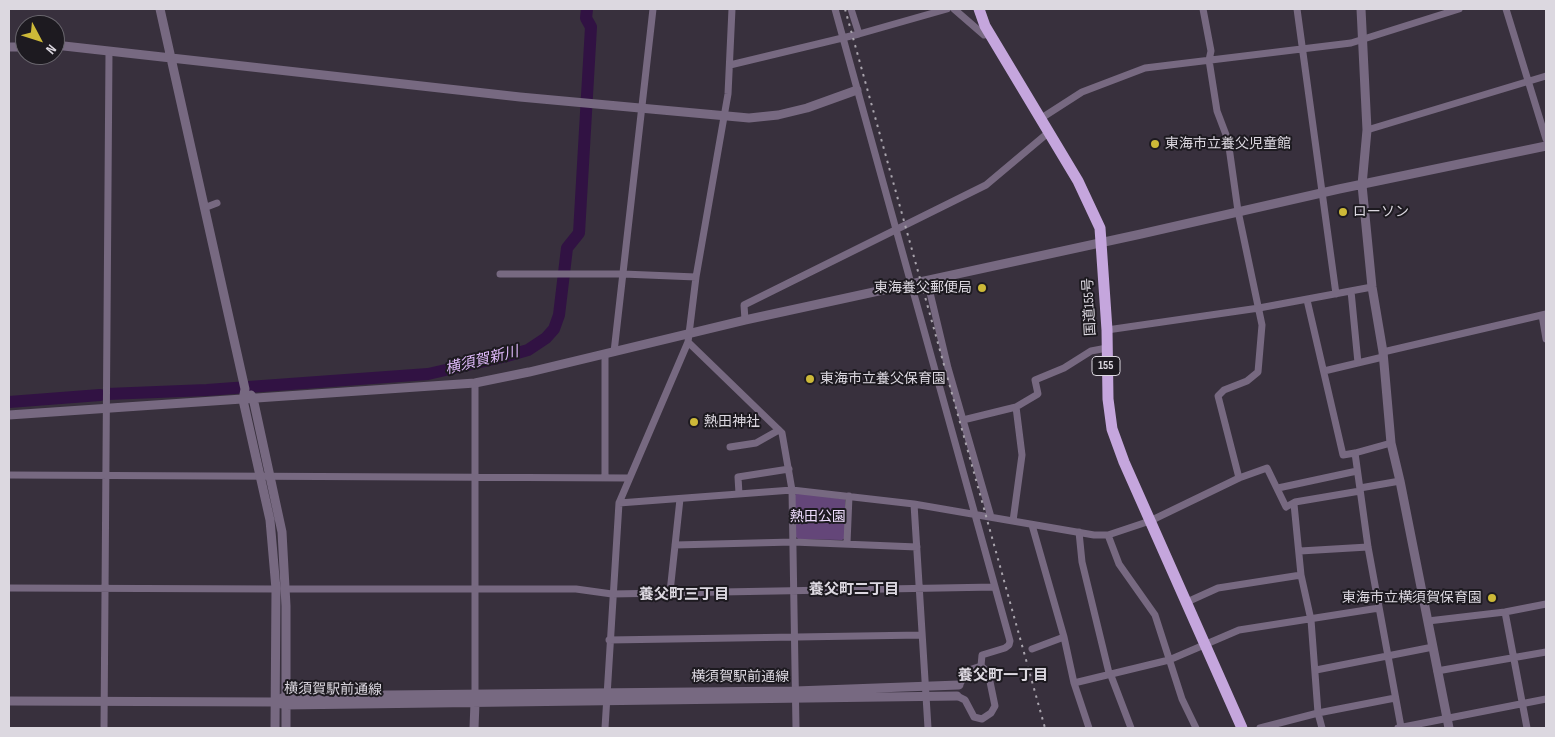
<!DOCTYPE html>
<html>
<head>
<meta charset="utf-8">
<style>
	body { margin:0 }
	#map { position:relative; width:1555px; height:737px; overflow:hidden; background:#38303d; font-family:"Sofia Sans Condensed",sans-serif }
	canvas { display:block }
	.frame { position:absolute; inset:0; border:10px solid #dcd8e0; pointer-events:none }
	.north { position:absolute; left:15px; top:15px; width:50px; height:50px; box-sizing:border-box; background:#1d1a20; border:1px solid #69666d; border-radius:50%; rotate:130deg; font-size:14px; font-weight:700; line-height:20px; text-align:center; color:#dcd8e0 }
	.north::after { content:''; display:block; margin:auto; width:18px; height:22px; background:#cdb938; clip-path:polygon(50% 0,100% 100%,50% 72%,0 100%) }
</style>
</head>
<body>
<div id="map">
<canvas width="1555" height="737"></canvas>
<div class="frame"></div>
<div class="north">N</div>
</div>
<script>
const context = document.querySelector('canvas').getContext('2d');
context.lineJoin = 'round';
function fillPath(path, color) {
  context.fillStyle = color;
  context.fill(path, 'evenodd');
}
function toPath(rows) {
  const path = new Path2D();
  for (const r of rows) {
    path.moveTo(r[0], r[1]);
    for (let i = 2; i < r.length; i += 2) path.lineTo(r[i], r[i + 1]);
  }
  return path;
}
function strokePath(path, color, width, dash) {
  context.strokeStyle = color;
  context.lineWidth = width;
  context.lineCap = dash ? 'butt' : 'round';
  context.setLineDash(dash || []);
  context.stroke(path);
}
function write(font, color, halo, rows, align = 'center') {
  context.font = font + ' "Sofia Sans Condensed","Noto Sans JP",sans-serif';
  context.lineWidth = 4;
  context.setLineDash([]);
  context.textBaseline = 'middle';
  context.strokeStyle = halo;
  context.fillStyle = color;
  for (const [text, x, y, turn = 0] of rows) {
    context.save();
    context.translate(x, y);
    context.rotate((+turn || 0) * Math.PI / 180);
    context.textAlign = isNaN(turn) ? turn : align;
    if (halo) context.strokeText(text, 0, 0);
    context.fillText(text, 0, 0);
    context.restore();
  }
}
const green = toPath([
	[797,493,845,499,845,538,842,540,798,539,795,536,795,495]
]);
const river = toPath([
	[107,394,207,390,428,374,507,356,528,350,546,338,554,329,559,315,567,248,579,233,591,27,586,18,587,9],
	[9,402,100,395]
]);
const minor = toPath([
	[835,9,1010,641,1009,645,1005,648,982,655,981,666],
	[851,9,859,34],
	[954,9,984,35,990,34],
	[1203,9,1211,51,1209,60,1217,111,1228,140,1238,211,1262,325,1258,372,1247,381,1224,390,1218,396,1239,478],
	[1297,9,1336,294],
	[1506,9,1546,139],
	[730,65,859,34,947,9],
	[1040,119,1082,92,1145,68,1351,43,1459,9],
	[1367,130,1546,76],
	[204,208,217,203],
	[500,274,623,274,696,277],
	[927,280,948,368,991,517],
	[1351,291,1358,363],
	[1307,300,1343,455,1355,453,1391,443],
	[1542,315,1546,339],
	[745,320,744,305,986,185,1049,132],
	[1107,330,1259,308,1372,287],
	[688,342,782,433,792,490,796,728],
	[614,352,653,9],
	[1383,352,1546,314],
	[605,354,605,477],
	[1324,371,1383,357],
	[475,383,475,697],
	[963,420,1016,407,1038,394,1035,380,1064,368,1091,351,1107,348],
	[730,447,756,443,779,430],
	[1355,453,1368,547,1401,727],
	[9,475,629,478],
	[1278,488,1357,471],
	[1360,488,1400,481],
	[739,494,738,477,789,469],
	[619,503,792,490,914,504,1094,535,1108,535,1150,521,1239,478,1267,468,1286,507,1295,502,1360,491],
	[914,504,928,728],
	[1294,504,1301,575,1311,620,1318,713,1322,728],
	[1013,521,1022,455,1016,407],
	[1032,525,1064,637,1074,683,1089,728],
	[1079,532,1082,562,1109,673],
	[1108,535,1119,564,1155,615,1182,699,1196,728],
	[847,543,849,496],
	[675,545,793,542,917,547],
	[1300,551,1368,547],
	[9,588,276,589],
	[285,589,576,589,612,594,995,587],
	[670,592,680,499],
	[1187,602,1218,588,1301,575],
	[1505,612,1527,728],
	[1428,621,1505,612,1546,604],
	[609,640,922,635],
	[1032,649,1064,637],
	[1316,670,1433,647],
	[1437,671,1546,652],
	[1110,673,1131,728],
	[1074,683,1169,660,1239,630,1379,608],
	[957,696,965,700,974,717,982,719,991,713,995,706,988,672,981,666,969,670,959,685],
	[104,728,109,52],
	[605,728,619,503,688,342,696,277,728,94,732,9],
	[1260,728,1318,713,1395,698],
	[1398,728,1546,699]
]);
const tertiary = toPath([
	[160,9,245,389,243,400,270,520,276,589,275,728],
	[1361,9,1367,130,1362,185,1372,287,1383,352,1391,443,1400,481,1449,728],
	[55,45,520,97,749,118,778,115,807,108,857,90],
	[9,47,25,47],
	[251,395,253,398,282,532,286,606,286,728],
	[9,415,475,383,529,372,745,320,1141,234,1339,189,1546,146],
	[9,701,275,702,285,705,957,696],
	[275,702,286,696,795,691,959,685],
	[474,728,475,703]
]);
const trunk = toPath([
	[979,9,985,26,1078,181,1100,228,1107,330,1108,399,1112,429,1124,462,1242,728]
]);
const rail = toPath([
	[845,9,1045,728]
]);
const markers = [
	[1155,144,5,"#cdb938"],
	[1343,212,5,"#cdb938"],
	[982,288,5,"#cdb938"],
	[810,379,5,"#cdb938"],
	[694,422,5,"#cdb938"],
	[1492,598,5,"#cdb938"]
];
const shields = [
	[1106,366,28]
];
const shieldNames = [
	["155",1106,366]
];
const poiNames = [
	["東海市立養父児童館",1165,144],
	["ローソン",1353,212],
	["東海養父郵便局",972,288,"right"],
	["東海市立養父保育園",820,379],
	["熱田神社",704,422],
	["東海市立横須賀保育園",1482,598,"right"]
];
const streetNames = [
	["国道155号",1090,307,-93],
	["横須賀駅前通線",740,677],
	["横須賀駅前通線",333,690,1]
];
const parkNames = [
	["熱田公園",818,517]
];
const waterNames = [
	["横須賀新川",482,361,-14]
];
const neighbourhoodNames = [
	["養父町二丁目",854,590],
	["養父町三丁目",684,595],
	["養父町一丁目",1003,676]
];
fillPath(green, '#644679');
strokePath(river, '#311243', 12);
strokePath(minor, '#776981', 7);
strokePath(tertiary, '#776981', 9);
strokePath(trunk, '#c5a6dd', 11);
strokePath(rail, '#a9a4ad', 2, [2.5, 5]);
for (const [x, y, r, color] of markers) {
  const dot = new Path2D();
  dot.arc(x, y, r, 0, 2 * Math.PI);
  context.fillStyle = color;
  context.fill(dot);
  strokePath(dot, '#1d1a20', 2);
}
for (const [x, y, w] of shields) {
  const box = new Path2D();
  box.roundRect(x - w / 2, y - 9.5, w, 19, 4);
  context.fillStyle = '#1d1a20';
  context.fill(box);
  strokePath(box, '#dcd8e0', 1);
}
write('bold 12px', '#dcd8e0', null, shieldNames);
write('14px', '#dcd8e0', '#1d1a20', poiNames, 'left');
write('14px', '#dcd8e0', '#1d1a20', streetNames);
write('14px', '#eddbfc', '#1d1a20', parkNames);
write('italic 15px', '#dcb7f7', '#1d1a20', waterNames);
write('bold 15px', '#dcd8e0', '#1d1a20', neighbourhoodNames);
</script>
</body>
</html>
